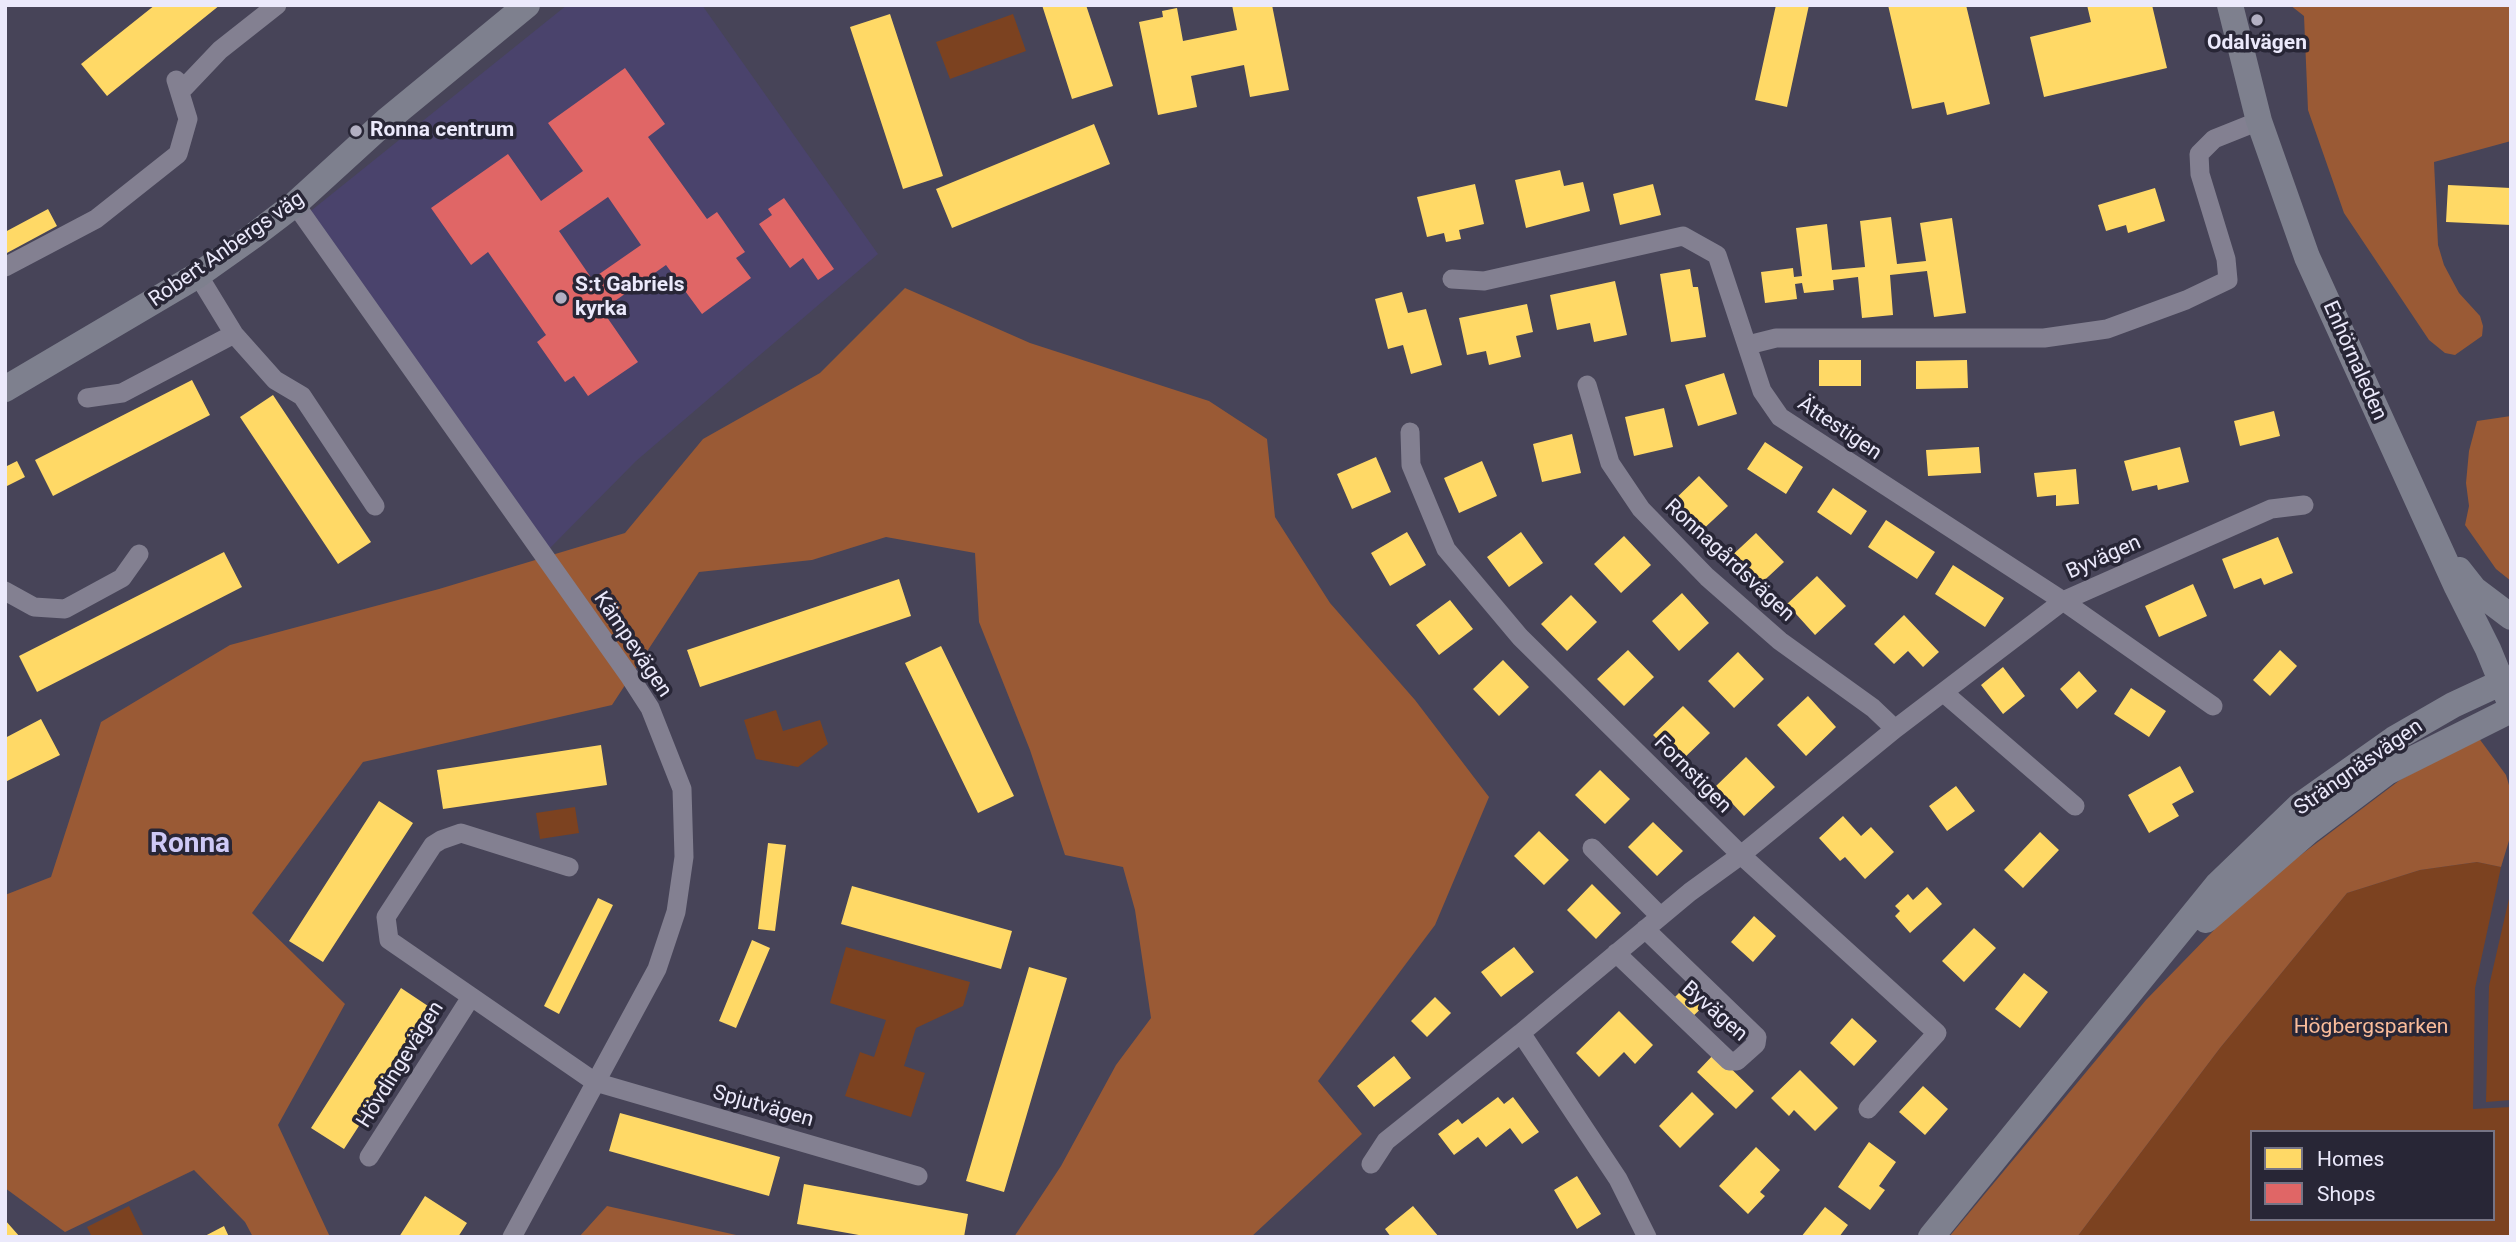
<!DOCTYPE html>
<html>
<head>
<meta charset="utf-8">
<style>
	body { margin:0 }
	#map { position:relative; width:2516px; height:1242px; overflow:hidden; background:#474458; font-family:Roboto,sans-serif }
	canvas { display:block }
	.frame { position:absolute; inset:0; border:7px solid #ebe9fb; pointer-events:none }
	.legend { position:absolute; left:2250px; top:1130px; width:245px; height:91px; box-sizing:border-box; background:#282636; border:2px solid #767485; margin:0; padding:9px 12px; list-style:none; font-size:21px; color:#ebe9fb }
	.legend li { display:flex; align-items:center; gap:14px; height:35px }
	.legend b { width:35px; border:2px solid #767485 }
</style>
</head>
<body>
<div id="map">
<canvas width="2516" height="1242"></canvas>
<div class="frame"></div>
<ul class="legend">
<li><b style="height:19px;background:#ffd966"></b>Homes</li>
<li><b style="height:19px;background:#e06666"></b>Shops</li>
</ul>
</div>
<script>
const context = document.querySelector('canvas').getContext('2d');
context.lineJoin = 'round';
function fillPath(path, color) {
  context.fillStyle = color;
  context.fill(path, 'evenodd');
}
function toPath(rows) {
  const path = new Path2D();
  for (const r of rows) {
    path.moveTo(r[0], r[1]);
    for (let i = 2; i < r.length; i += 2) path.lineTo(r[i], r[i + 1]);
  }
  return path;
}
function strokePath(path, color, width, dash) {
  context.strokeStyle = color;
  context.lineWidth = width;
  context.lineCap = dash ? 'butt' : 'round';
  context.setLineDash(dash || []);
  context.stroke(path);
}
function write(font, color, halo, rows, align = 'center') {
  context.font = font + ' Roboto,sans-serif';
  context.lineWidth = 7;
  context.setLineDash([]);
  context.textBaseline = 'middle';
  context.strokeStyle = halo;
  context.fillStyle = color;
  for (const [text, x, y, turn = 0] of rows) {
    context.save();
    context.translate(x, y);
    context.rotate((+turn || 0) * Math.PI / 180);
    context.textAlign = isNaN(turn) ? turn : align;
    if (halo) context.strokeText(text, 0, 0);
    context.fillText(text, 0, 0);
    context.restore();
  }
}
const built = toPath([
	[567,5,702,5,878,254,636,461,549,549,307,214]
]);
const green = toPath([
	[1013,14,1026,51,950,79,936,42],
	[776,710,783,731,820,720,828,744,798,767,756,759,744,720],
	[575,807,579,833,540,839,536,813],
	[2477,862,2501,867,2475,988,2473,1109,2511,1107,2511,1237,2077,1237,2220,1048,2347,893,2420,870],
	[2252,1132,2493,1132,2493,1219,2252,1219],
	[2511,890,2511,1100,2486,1102,2489,986],
	[846,947,970,982,963,1006,916,1028,904,1066,925,1073,911,1117,845,1096,860,1052,874,1057,886,1020,830,1003],
	[129,1206,144,1237,92,1237,87,1227]
]);
const forest = toPath([
	[2290,5,2511,5,2511,141,2434,162,2438,245,2444,265,2459,293,2480,316,2483,326,2482,336,2455,355,2445,353,2429,340,2344,213,2308,110,2304,16],
	[905,288,1030,343,1209,401,1267,439,1275,517,1330,603,1415,700,1489,797,1435,925,1318,1081,1362,1134,1251,1237,1014,1237,1061,1166,1116,1065,1151,1018,1135,910,1123,867,1065,855,1030,750,979,622,975,553,886,537,812,560,699,572,612,705,363,762,252,913,345,1004,278,1125,330,1237,253,1237,245,1222,194,1170,65,1232,5,1188,5,895,51,877,101,722,230,645,439,589,625,533,703,439,820,373],
	[2511,416,2511,581,2496,569,2465,525,2469,506,2466,483,2469,451,2477,421],
	[2478,737,2506,775,2511,792,2511,834,2501,867,2477,862,2420,870,2347,893,2220,1048,2077,1237,1949,1237,2146,1000,2249,894,2400,780],
	[607,1206,745,1237,579,1237]
]);
const homes = toPath([
	[155,5,220,5,107,96,81,64],
	[1042,5,1086,5,1113,86,1072,99],
	[1232,5,1272,5,1289,90,1250,97,1244,65,1191,76,1197,107,1158,115,1139,22,1163,17,1162,11,1177,8,1183,41,1237,30],
	[1776,5,1809,5,1787,107,1755,100],
	[1888,5,1966,5,1990,104,1947,115,1944,102,1912,109],
	[2087,5,2152,5,2167,68,2044,97,2030,37,2091,22],
	[890,14,943,176,903,189,850,27],
	[1094,124,1110,164,952,228,936,189],
	[1560,170,1564,186,1583,182,1590,211,1526,228,1515,180],
	[1475,184,1484,224,1459,230,1461,239,1446,242,1444,233,1427,237,1417,197],
	[1653,184,1661,215,1620,225,1613,194],
	[2448,185,2511,188,2511,225,2446,222],
	[2155,188,2165,221,2128,233,2126,225,2106,231,2098,205],
	[48,209,57,226,5,254,5,232],
	[1891,217,1897,264,1926,261,1920,223,1952,218,1966,313,1934,317,1927,271,1890,275,1893,315,1862,318,1858,277,1833,280,1834,290,1804,293,1802,283,1795,284,1797,299,1765,303,1761,272,1793,268,1794,277,1802,276,1796,228,1827,224,1832,270,1865,267,1860,221],
	[1690,269,1693,287,1698,287,1706,337,1671,342,1660,274],
	[1615,281,1627,335,1594,342,1590,323,1557,330,1550,295],
	[1402,292,1408,313,1426,309,1442,365,1411,374,1403,345,1388,349,1375,299],
	[1527,304,1533,332,1516,336,1521,357,1489,365,1486,351,1467,355,1459,318],
	[1819,360,1861,360,1861,386,1819,386],
	[1967,360,1968,388,1916,389,1916,361],
	[1724,373,1737,414,1698,426,1685,385],
	[192,380,210,415,53,496,35,460],
	[273,395,371,542,338,564,240,417],
	[1664,408,1673,447,1634,456,1625,417],
	[2274,411,2280,436,2240,446,2234,421],
	[1572,434,1581,473,1542,482,1533,444],
	[1765,442,1803,467,1786,494,1747,469],
	[1979,447,1981,473,1928,476,1926,450],
	[2180,447,2189,482,2158,490,2157,485,2132,491,2124,461],
	[1376,457,1391,492,1352,509,1337,474],
	[17,461,25,477,5,487,5,467],
	[1482,461,1497,496,1459,513,1444,478],
	[2076,469,2079,504,2056,506,2056,495,2037,497,2034,473],
	[1699,476,1728,506,1698,534,1669,505],
	[1833,488,1867,511,1851,535,1817,512],
	[1886,520,1935,552,1917,579,1868,547],
	[1407,532,1426,565,1390,586,1371,553],
	[1521,532,1543,563,1509,587,1487,557],
	[1756,533,1784,562,1754,590,1726,561],
	[1624,536,1651,565,1621,593,1594,564],
	[2278,537,2293,573,2264,585,2261,578,2234,589,2222,559],
	[224,552,242,587,37,692,19,656],
	[1953,565,2004,598,1985,627,1935,594],
	[1817,576,1846,606,1815,635,1787,604],
	[899,579,911,616,700,687,687,650],
	[2193,584,2207,616,2159,637,2145,606],
	[1682,593,1709,623,1679,651,1652,621],
	[1571,595,1597,622,1567,651,1541,624],
	[1450,600,1473,629,1439,655,1416,625],
	[1904,615,1939,652,1923,667,1908,651,1894,664,1874,644],
	[941,646,1014,796,978,813,905,663],
	[1628,650,1654,677,1624,706,1597,679],
	[2280,650,2297,666,2270,696,2253,680],
	[1738,652,1764,679,1734,708,1708,681],
	[1503,660,1529,687,1499,716,1473,689],
	[2003,667,2025,696,2003,714,1981,685],
	[2079,671,2097,691,2077,709,2060,689],
	[2131,688,2166,711,2149,737,2114,714],
	[1808,696,1836,727,1806,756,1777,725],
	[1683,706,1710,733,1680,762,1653,735],
	[41,719,60,755,5,782,5,738],
	[601,745,607,785,443,809,437,770],
	[1746,757,1775,787,1744,816,1716,786],
	[2180,766,2194,792,2172,804,2179,816,2149,833,2128,795],
	[1600,770,1630,799,1605,824,1575,795],
	[1956,786,1975,811,1947,831,1929,806],
	[379,801,413,823,323,962,289,941],
	[1843,816,1861,836,1871,827,1894,852,1865,879,1845,857,1840,861,1819,838],
	[1653,822,1683,851,1657,876,1628,847],
	[1539,831,1569,860,1544,885,1514,856],
	[2040,832,2059,850,2023,888,2004,870],
	[768,843,786,845,775,931,758,929],
	[1592,884,1621,913,1596,939,1567,910],
	[852,886,1012,931,1001,969,841,924],
	[1927,887,1942,904,1910,933,1895,916,1900,911,1895,906,1908,894,1913,900],
	[598,898,613,905,559,1014,544,1006],
	[1754,916,1776,936,1753,962,1731,942],
	[1974,928,1996,948,1964,982,1942,961],
	[752,940,770,948,736,1028,719,1021],
	[1514,947,1534,972,1501,997,1481,972],
	[1029,967,1067,978,1004,1192,966,1181],
	[2024,973,2048,992,2020,1028,1995,1009],
	[1692,980,1711,999,1690,1019,1672,1000],
	[401,988,434,1010,344,1149,311,1128],
	[1435,997,1451,1013,1427,1037,1411,1021],
	[1619,1011,1653,1045,1635,1064,1624,1052,1599,1077,1576,1053],
	[1852,1018,1877,1041,1854,1066,1830,1043],
	[1715,1053,1754,1091,1736,1109,1697,1072],
	[1394,1056,1411,1078,1374,1107,1357,1086],
	[1800,1070,1838,1108,1815,1131,1794,1110,1789,1116,1771,1098],
	[1923,1086,1948,1109,1925,1135,1899,1112],
	[1692,1092,1714,1114,1680,1148,1659,1126],
	[1498,1097,1504,1104,1513,1097,1539,1132,1522,1144,1510,1128,1486,1147,1478,1137,1454,1155,1438,1134,1458,1119,1462,1124],
	[620,1113,780,1157,769,1196,609,1151],
	[1869,1142,1896,1162,1879,1186,1885,1190,1870,1210,1838,1187],
	[1756,1147,1780,1170,1760,1192,1765,1196,1748,1214,1719,1186],
	[1577,1176,1601,1214,1577,1229,1554,1190],
	[804,1184,968,1214,964,1237,870,1237,797,1224],
	[425,1196,467,1223,458,1237,399,1237],
	[1413,1206,1439,1237,1391,1237,1385,1229],
	[1825,1207,1848,1225,1839,1237,1801,1237],
	[5,1220,20,1237,5,1237],
	[224,1226,229,1237,203,1237]
]);
const shops = toPath([
	[625,68,665,124,648,137,707,219,717,212,745,252,736,258,751,278,702,314,666,265,602,310,638,362,588,396,574,376,565,382,537,342,546,335,488,252,471,265,431,208,508,154,541,201,583,171,548,123],
	[608,197,641,245,592,279,559,231],
	[784,198,834,269,818,280,803,258,790,268,759,224,772,215,768,209]
]);
const street = toPath([
	[181,91,220,50,277,5],
	[295,204,630,677,650,708,682,789,684,857,676,912,657,969,512,1237],
	[5,267,96,219,178,154,188,119,176,80],
	[198,275,234,334,275,380,302,396,375,506],
	[1452,279,1484,281,1683,236,1717,255,1762,391,1780,417,2063,601,2213,706],
	[1748,345,1776,338,2044,338,2107,329,2186,300,2228,280,2226,259,2200,174,2199,154,2214,139,2259,121],
	[1587,385,1610,463,1641,509,1707,577,1780,641,1873,708,1895,729],
	[87,398,122,393,234,334],
	[1410,432,1411,465,1446,549,1520,637,1741,855,1937,1033,1868,1109],
	[5,591,34,607,65,609,122,578,139,554],
	[1944,693,2075,806],
	[1592,848,1660,916],
	[569,867,461,833,441,840,433,845,386,917,389,940,595,1082,918,1176],
	[1616,953,1729,1061,1737,1061,1756,1044,1757,1037,1645,929],
	[1521,1033,1690,892,1741,855,1895,729,2063,601,2271,509,2304,505],
	[369,1157,471,997],
	[1371,1164,1386,1141,1521,1033,1618,1179,1647,1237]
]);
const secondary = toPath([
	[2230,5,2259,121,2307,257,2457,587,2488,649,2511,705],
	[5,389,198,275,253,236,295,204,386,121,527,5],
	[2459,570,2474,589,2511,617],
	[2206,920,2310,830,2387,772,2511,710],
	[1931,1237,2218,884,2299,806,2394,739,2453,705,2511,678]
]);
const markers = [
	[2257,20,7,"#b2afc2"],
	[356,131,7,"#b2afc2"],
	[561,298,7,"#b2afc2"]
];
const poiNames = [
	["Odalvägen",2257,44,"center"],
	["Ronna centrum",370,131],
	["S:t Gabriels",575,286],
	["kyrka",575,310]
];
const streetNames = [
	["Robert Anbergs väg",227,250,-35],
	["Enhörnaleden",2354,361,66],
	["Ättestigen",1839,429,34],
	["Byvägen",2104,558,-24],
	["Ronnagårdsvägen",1729,561,43],
	["Kämpevägen",632,645,56],
	["Strängnäsvägen",2359,768,-35],
	["Fornstigen",1692,775,45],
	["Byvägen",1714,1012,41],
	["Hövdingevägen",401,1065,-58],
	["Spjutvägen",763,1107,16]
];
const parkNames = [
	["Högbergsparken",2371,1028]
];
const districtNames = [
	["Ronna",190,845]
];
fillPath(built, '#4a436c');
fillPath(green, '#7c4220');
fillPath(forest, '#9a5a35');
fillPath(homes, '#ffd966');
fillPath(shops, '#e06666');
strokePath(street, '#838091', 19);
strokePath(secondary, '#7e808e', 26);
for (const [x, y, r, color] of markers) {
  const dot = new Path2D();
  dot.arc(x, y, r, 0, 2 * Math.PI);
  context.fillStyle = color;
  context.fill(dot);
  strokePath(dot, '#282636', 2.5);
}
write('bold 21px', '#ebe9fb', '#282636', poiNames, 'left');
write('21px', '#ebe9fb', '#282636', streetNames);
write('21px', '#fabc9a', '#282636', parkNames);
write('bold 28px', '#cec9f6', '#282636', districtNames);
</script>
</body>
</html>
